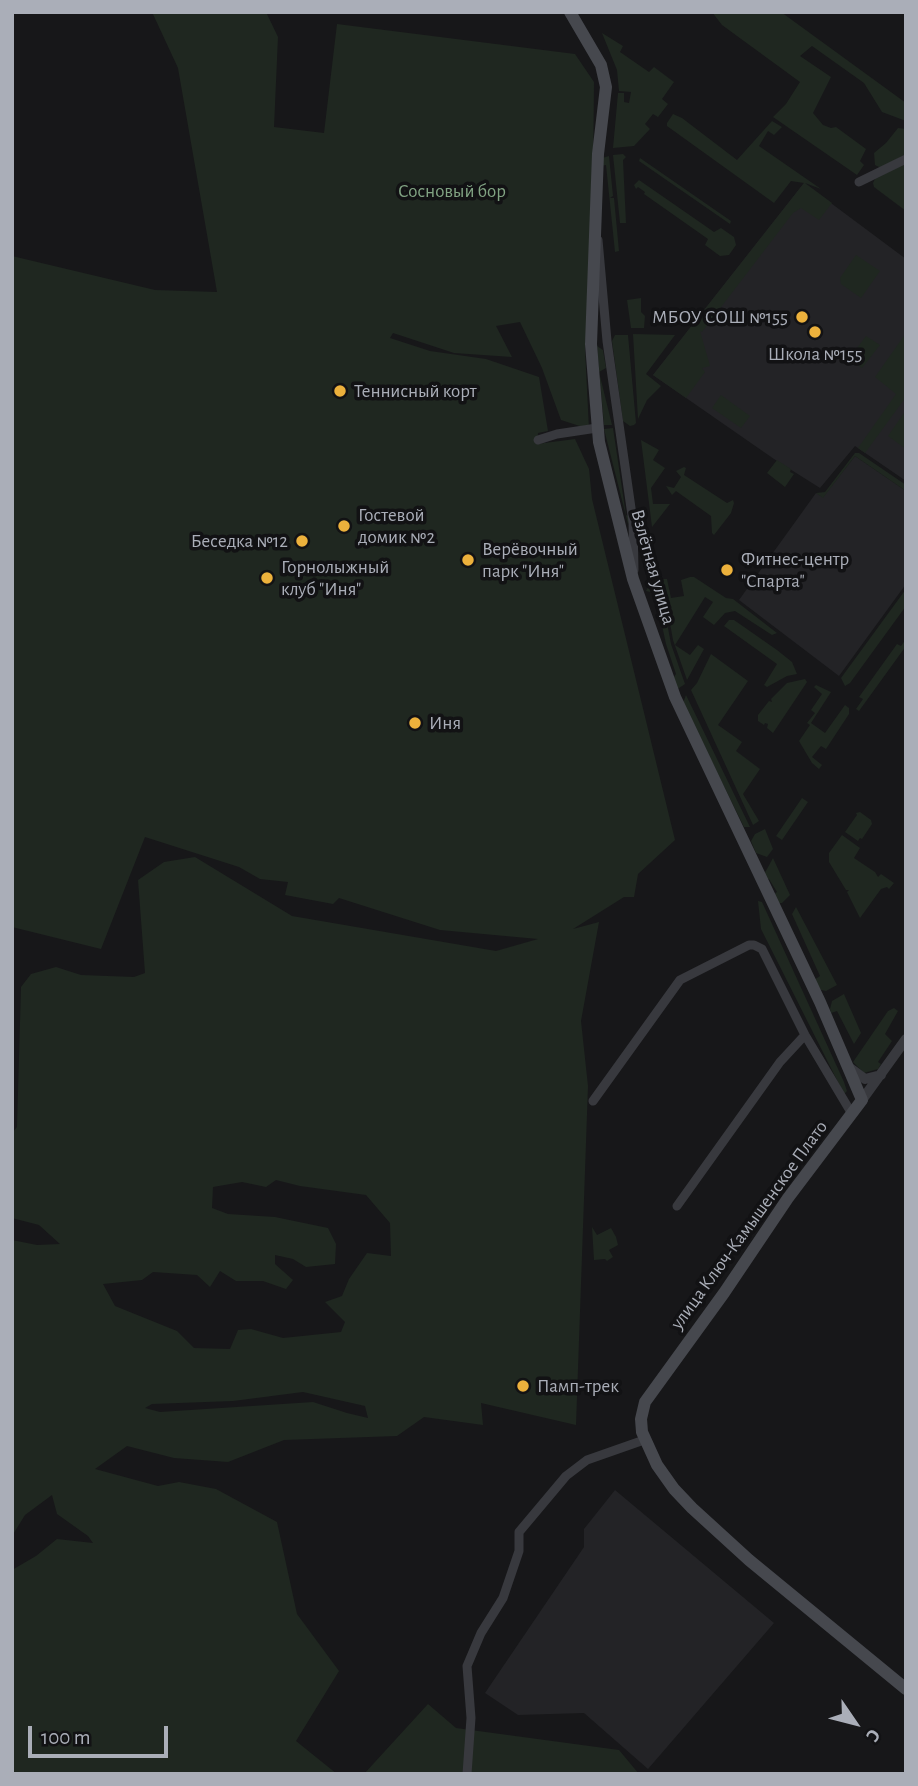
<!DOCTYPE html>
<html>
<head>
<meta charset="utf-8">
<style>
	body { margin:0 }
	#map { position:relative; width:918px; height:1786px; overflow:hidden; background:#171719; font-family:"Alegreya Sans",sans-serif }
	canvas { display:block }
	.frame { position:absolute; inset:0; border:14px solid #aaaeb8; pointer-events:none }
	.north { position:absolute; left:820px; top:1688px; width:70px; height:70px; -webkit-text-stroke:5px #121214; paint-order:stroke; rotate:125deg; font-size:19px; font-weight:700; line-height:28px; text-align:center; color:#aaaeb8 }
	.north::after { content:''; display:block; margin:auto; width:24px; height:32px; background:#aaaeb8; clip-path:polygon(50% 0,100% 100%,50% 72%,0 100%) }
	.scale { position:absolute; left:28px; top:1726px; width:140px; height:32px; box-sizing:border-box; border:4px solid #aaaeb8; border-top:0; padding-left:9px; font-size:21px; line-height:24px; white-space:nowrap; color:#aaaeb8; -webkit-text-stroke:5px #121214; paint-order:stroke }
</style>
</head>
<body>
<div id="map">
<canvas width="918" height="1786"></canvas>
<div class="frame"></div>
<div class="north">С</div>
<div class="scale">100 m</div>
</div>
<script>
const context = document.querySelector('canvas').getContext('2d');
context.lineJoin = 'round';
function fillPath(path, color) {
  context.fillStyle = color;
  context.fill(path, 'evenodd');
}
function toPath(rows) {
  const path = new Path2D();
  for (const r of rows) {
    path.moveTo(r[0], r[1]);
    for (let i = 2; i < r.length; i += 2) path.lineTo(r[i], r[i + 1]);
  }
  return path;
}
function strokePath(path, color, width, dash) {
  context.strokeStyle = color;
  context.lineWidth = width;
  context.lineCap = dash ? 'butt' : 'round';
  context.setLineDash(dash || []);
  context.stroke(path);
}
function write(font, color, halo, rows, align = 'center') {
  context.font = font + ' "Alegreya Sans",sans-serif';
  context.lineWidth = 7;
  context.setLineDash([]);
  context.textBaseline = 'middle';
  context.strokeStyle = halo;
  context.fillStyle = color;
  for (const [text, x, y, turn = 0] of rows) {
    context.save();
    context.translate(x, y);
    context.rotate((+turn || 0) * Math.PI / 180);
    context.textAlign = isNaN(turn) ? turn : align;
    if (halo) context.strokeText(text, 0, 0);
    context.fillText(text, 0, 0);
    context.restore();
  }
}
const built = toPath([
	[804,183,906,259,906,481,855,446,820,488,774,459,653,375],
	[855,456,906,491,906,584,839,676,739,600,816,493,823,497],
	[615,1490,774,1623,648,1769,584,1713,518,1715,485,1693,584,1547,584,1529]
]);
const green = toPath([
	[152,12,266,12,278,37,274,127,324,133,337,24,575,54,594,82,592,271,585,349,589,429,561,420,542,368,520,322,496,326,512,357,454,353,393,333,390,338,430,351,486,359,539,377,548,431,538,433,537,444,575,439,589,469,592,499,675,840,638,874,634,897,624,897,573,929,599,922,581,1021,588,1086,576,1425,481,1403,483,1425,424,1417,397,1436,284,1440,228,1462,174,1458,127,1446,95,1469,158,1486,179,1482,216,1489,277,1522,297,1614,339,1671,296,1741,337,1774,12,1774,12,1570,36,1556,57,1539,93,1543,88,1536,57,1514,52,1495,25,1515,12,1536,12,1240,37,1245,60,1244,39,1225,12,1218,12,1133,17,1127,21,987,31,974,56,967,81,975,134,977,145,973,138,880,164,862,195,857,292,916,496,951,538,939,440,930,339,898,333,904,285,895,288,882,260,879,239,867,145,837,101,949,12,927,12,256,155,290,217,292,178,68],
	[276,1180,300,1186,366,1195,390,1223,391,1256,367,1253,349,1279,342,1296,325,1302,345,1322,341,1332,283,1338,251,1329,238,1330,230,1349,194,1348,177,1331,115,1306,103,1284,142,1280,153,1272,197,1275,210,1287,220,1271,236,1281,263,1281,286,1289,293,1280,275,1264,275,1255,293,1259,306,1267,335,1264,336,1244,328,1228,275,1217,228,1214,212,1208,213,1187,242,1182,266,1187],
	[303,1392,365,1406,368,1418,347,1413,313,1402,160,1412,145,1408,152,1404,233,1401],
	[712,12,781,12,906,103,906,121,882,112,864,83,812,46,800,56,831,77,813,113,823,125,831,128,836,127,866,149,860,161,864,165,857,175,773,117,786,104,800,82,722,25],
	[602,33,623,46,620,52,649,72,654,67,674,82,662,99,668,104,658,117,653,114,645,124,650,129,634,146,613,148,618,93,624,93,624,102,629,103,631,92,619,91,617,70],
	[673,114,682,118,737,160,772,121,782,127,774,135,768,131,759,146,821,189,805,183,832,203,819,220,801,208,793,213,702,332,700,331,710,366,702,368,705,372,686,398,653,375,804,183,791,181,774,203,667,126,667,123],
	[898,128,906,129,906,154,881,168,875,165,874,153,886,143],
	[623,154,626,157,623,160,626,223,620,223,613,155],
	[609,156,613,196,610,198,614,198,619,251,615,252,606,165,601,166,602,158],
	[640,158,731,221,730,224,639,161],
	[906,163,906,211,874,187,873,183,875,179],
	[639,180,714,232,721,228,734,237,736,245,729,255,720,256,705,245,708,239,644,194,645,192,638,187,636,189,634,185],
	[856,255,880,271,861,298,841,284,840,278],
	[641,298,641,312,645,316,644,328,631,328,627,300],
	[906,333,906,397,865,453,858,448,896,394,875,377],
	[633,334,675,335,646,374,661,386,647,400,638,419],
	[615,335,628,335,636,423,634,425,630,426,623,421,612,341],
	[866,336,880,345,862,368,849,359],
	[597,346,603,350,606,368,599,372,612,425,604,425],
	[721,395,750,416,741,428,712,408],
	[906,410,906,449,888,436],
	[613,428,626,515,633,518,628,524,604,429],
	[641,440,659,450,653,460,665,468,651,488,653,504,670,504,652,527],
	[855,453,859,453,906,485,906,491,855,456,823,498,816,493,825,492],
	[777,460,791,469,790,472,794,474,785,487,767,473],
	[684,467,686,468,684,475,727,503,733,500,734,503,731,513,714,535,712,533,711,516,676,491,672,495,666,486,674,488,681,477,676,471],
	[690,577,694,577,726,598,733,599,777,633,772,635,735,611,725,613,714,625,703,617,713,602,705,597,675,645,690,655,698,645,704,649,687,680,673,640,662,579,667,579,671,598,684,596,681,580],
	[656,579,659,580,671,644,685,684,676,690,671,681,676,674,666,644,655,593,646,591,651,582],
	[906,589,906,606,850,683,845,686,841,678],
	[729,620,734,620,777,650,792,662,797,674,787,676,767,687,764,685,777,664,724,626],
	[906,639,906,646,859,711,856,709,863,699,859,697,897,644,901,646],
	[711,654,748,681,718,725,742,742,736,751,760,769,743,794,759,821,753,825,691,690,697,683],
	[805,679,807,682,773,733,767,728,768,724,765,723,764,725,758,721,758,715,769,701,772,702,771,699,787,683],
	[816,685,831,692,811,723,825,733,845,705,849,708,849,714,826,749,821,746,812,757,822,765,819,769,812,763,799,741,810,725,807,723,815,713,811,710,822,694,814,687],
	[686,695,750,827,744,827,683,703],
	[802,798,808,802,782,840,776,836],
	[860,812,871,820,872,824,862,839,860,838,858,841,845,832,857,815,856,813],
	[765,829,773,849,767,857,756,853,751,841,755,834],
	[842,835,860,848,854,858,875,872,878,877,881,874,894,883,889,889,887,887,881,889,860,918,847,892,849,890,846,890,829,862,829,853],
	[773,858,790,895,782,903,775,903,771,896,777,892,769,879,764,880,762,878],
	[758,901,762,902,844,1082,847,1091,844,1094,761,929],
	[796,907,837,985,826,991,821,990,814,980,820,976,792,914],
	[844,994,861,1033,854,1044,837,1011,831,1013,830,1009,832,1001],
	[894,1008,898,1011,885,1034,892,1041,878,1062,881,1064,878,1069,864,1073,853,1062,888,1011],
	[592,1227,597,1235,611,1228,616,1237,618,1245,609,1250,613,1257,607,1261,605,1259,594,1260],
	[428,1704,456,1728,619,1750,639,1774,364,1774]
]);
const minor = toPath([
	[859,182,906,159],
	[598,240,607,341,633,522,634,570],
	[538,440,557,434,597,428],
	[593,1101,680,980,749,945,754,945,762,949,805,1035,852,1114],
	[677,1206,780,1062,805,1035],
	[467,1774,471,1718,467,1666,481,1633,503,1598,519,1551,519,1532,566,1476,587,1460,644,1440]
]);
const tertiary = toPath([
	[850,1068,865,1079,881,1075],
	[862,1100,906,1039]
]);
const secondary = toPath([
	[570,12,601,65,606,87,598,154,591,344,599,442,633,579,675,697,820,1002,862,1100,788,1198,724,1293,645,1402,641,1419,642,1432,657,1465,674,1489,692,1508,749,1560,906,1689]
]);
const markers = [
	[802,317,7,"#ecb13c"],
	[815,332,7,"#ecb13c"],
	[340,391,7,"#ecb13c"],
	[344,526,7,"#ecb13c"],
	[302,541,7,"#ecb13c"],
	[468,560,7,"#ecb13c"],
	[727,570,7,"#ecb13c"],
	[267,578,7,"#ecb13c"],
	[415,723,7,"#ecb13c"],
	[523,1386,7,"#ecb13c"]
];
const parkNames = [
	["Сосновый бор",452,191]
];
const poiNames = [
	["МБОУ СОШ №155",788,317,"right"],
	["Школа №155",815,354,"center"],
	["Теннисный корт",354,391],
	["Гостевой",358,515],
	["домик №2",358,537],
	["Беседка №12",288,541,"right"],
	["Верёвочный",482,549],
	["парк \"Иня\"",482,571],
	["Фитнес-центр",741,559],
	["\"Спарта\"",741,581],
	["Горнолыжный",281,567],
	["клуб \"Иня\"",281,589],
	["Иня",429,723],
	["Памп-трек",537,1386]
];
const streetNames = [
	["Взлётная улица",653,567,74],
	["улица Ключ-Камышенское Плато",749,1225,-54]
];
fillPath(built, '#232326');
fillPath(green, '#1f2720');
strokePath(minor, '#38393e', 9);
strokePath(tertiary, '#38393e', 10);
strokePath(secondary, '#46484e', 12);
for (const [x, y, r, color] of markers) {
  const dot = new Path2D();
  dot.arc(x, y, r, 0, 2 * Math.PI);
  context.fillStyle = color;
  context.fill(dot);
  strokePath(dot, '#121214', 2.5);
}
write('19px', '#81a383', '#121214', parkNames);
write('19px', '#aaaeb8', '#121214', poiNames, 'left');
write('19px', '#aaaeb8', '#121214', streetNames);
</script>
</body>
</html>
